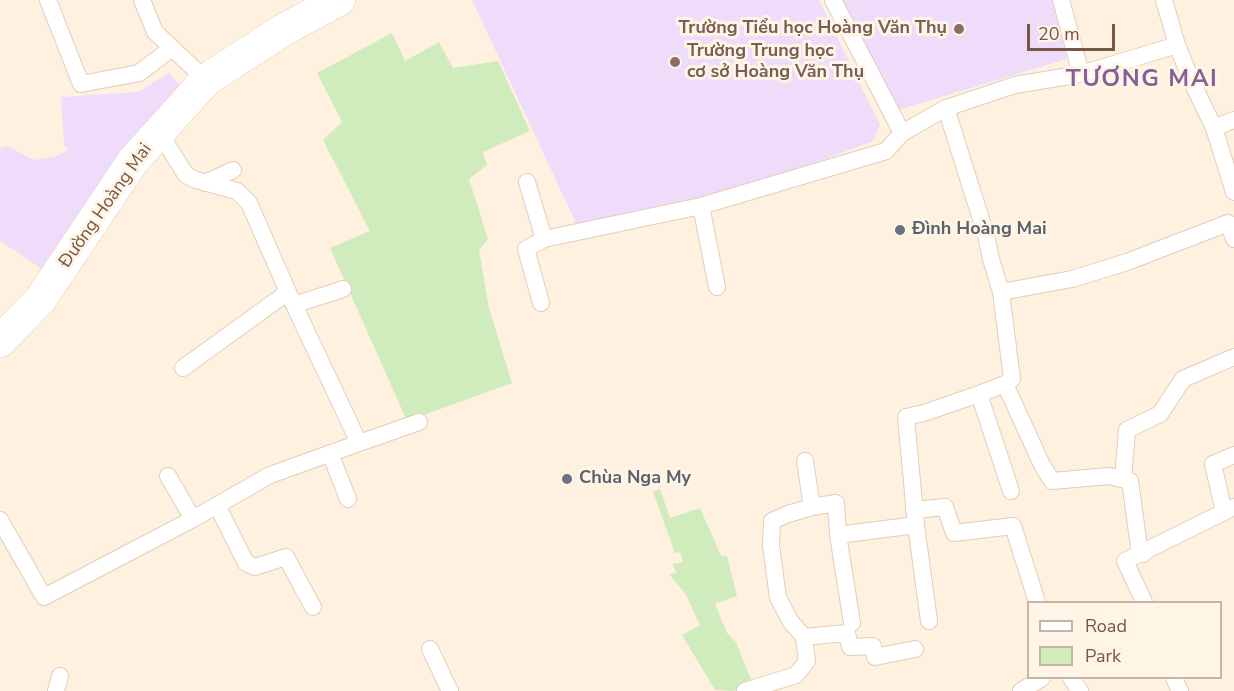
<!DOCTYPE html>
<html>
<head>
<meta charset="utf-8">
<style>
	body { margin:0 }
	#map { position:relative; width:1234px; height:691px; overflow:hidden; background:#fef1df; font-family:"Nunito Sans",sans-serif }
	canvas { display:block }
	.legend { position:absolute; left:1027px; top:601px; width:195px; height:78px; box-sizing:border-box; background:#fff5e7; border:2px solid #c8b5a6; margin:0; padding:8px 10px; list-style:none; font-size:18px; color:#765645 }
	.legend li { display:flex; align-items:center; gap:12px; height:30px }
	.legend b { width:30px; border:2px solid #c8b5a6 }
	.scale { position:absolute; left:1027px; top:24px; width:88px; height:27px; box-sizing:border-box; border:3px solid #765645; border-top:0; padding-left:8px; font-size:18px; line-height:21px; white-space:nowrap; color:#765645; -webkit-text-stroke:4px #fff5e7; paint-order:stroke }
</style>
</head>
<body>
<div id="map">
<canvas width="1234" height="691"></canvas>
<ul class="legend">
<li><b style="height:8px;background:#fff"></b>Road</li>
<li><b style="height:16px;background:#d0ecbc"></b>Park</li>
</ul>
<div class="scale">20 m</div>
</div>
<script>
const context = document.querySelector('canvas').getContext('2d');
context.lineJoin = 'round';
function fillPath(path, color) {
  context.fillStyle = color;
  context.fill(path, 'evenodd');
}
function toPath(rows) {
  const path = new Path2D();
  for (const r of rows) {
    path.moveTo(r[0], r[1]);
    for (let i = 2; i < r.length; i += 2) path.lineTo(r[i], r[i + 1]);
  }
  return path;
}
function strokePath(path, color, width, dash) {
  context.strokeStyle = color;
  context.lineWidth = width;
  context.lineCap = dash ? 'butt' : 'round';
  context.setLineDash(dash || []);
  context.stroke(path);
}
function write(font, color, halo, rows, align = 'center') {
  context.font = font + ' "Nunito Sans",sans-serif';
  context.lineWidth = 6;
  context.setLineDash([]);
  context.textBaseline = 'middle';
  context.strokeStyle = halo;
  context.fillStyle = color;
  for (const [text, x, y, turn = 0] of rows) {
    context.save();
    context.translate(x, y);
    context.rotate((+turn || 0) * Math.PI / 180);
    context.textAlign = isNaN(turn) ? turn : align;
    if (halo) context.strokeText(text, 0, 0);
    context.fillText(text, 0, 0);
    context.restore();
  }
}
const education = toPath([
	[472,0,819,0,880,125,873,141,702,205,581,234],
	[843,0,1052,0,1067,59,898,110],
	[169,73,187,93,45,271,0,241,0,148,7,146,34,160,54,157,69,150,64,145,61,97,138,92]
]);
const green = toPath([
	[392,33,405,61,439,42,453,68,498,61,530,131,483,152,487,165,469,179,488,239,479,250,489,308,512,383,407,421,330,248,370,231,323,140,342,122,317,73],
	[660,489,670,518,700,508,721,556,727,556,737,596,715,604,727,633,736,642,753,685,733,691,715,690,682,635,700,625,685,593,669,574,677,573,672,564,683,562,680,552,675,553,653,492]
]);
const lane = toPath([
	[48,0,81,84,139,73,172,48],
	[142,0,155,32,206,80],
	[833,0,902,133,946,108,1015,85,1081,74,1177,45],
	[1061,0,1081,74],
	[1164,0,1177,45,1191,80,1214,128,1234,120],
	[1214,128,1234,192],
	[527,182,544,239,526,249,541,303],
	[205,183,233,170],
	[701,206,717,287],
	[544,239,701,206,886,151,902,133],
	[1001,292,1072,279,1127,262,1228,223,1234,239],
	[294,305,343,289],
	[183,368,288,292],
	[1005,384,1042,465,1052,481,1109,476,1130,481,1139,547,1143,554],
	[979,394,1011,491],
	[359,443,419,422],
	[330,453,348,499],
	[805,461,812,507],
	[168,476,193,519],
	[1123,479,1127,430,1160,414,1183,379,1234,357],
	[217,505,246,563,255,567,286,557,313,607],
	[914,510,945,507,954,533,1013,526,1037,602],
	[1224,512,1213,464,1234,455],
	[0,520,44,597,193,519,270,475,359,443,288,292,249,203,237,191,196,180,186,175,159,132],
	[838,535,852,623],
	[1144,602,1125,561,1234,507],
	[929,621,916,525,906,417,924,413,979,394,1005,384,1012,379,1001,292,991,259,986,235,946,108],
	[804,637,791,622,778,598,771,545,772,521,788,514,812,507,836,503,838,535,916,525],
	[430,649,450,691],
	[1071,678,1080,691],
	[1174,678,1180,691],
	[56,691,60,676],
	[745,691,796,675,807,661,804,637,847,633,850,647,873,646,875,657,915,649],
	[1021,691,1042,678]
]);
const street = toPath([
	[0,341,40,300,133,161,206,80,283,30,339,0]
]);
const markers = [
	[959,29,6,"#8d6e63"],
	[675,62,6,"#8d6e63"],
	[900,230,6,"#6b7280"],
	[567,479,6,"#6b7280"]
];
const educationNames = [
	["Trường Tiểu học Hoàng Văn Thụ",947,29],
	["Trường Trung học",687,52,"left"],
	["cơ sở Hoàng Văn Thụ",687,73,"left"]
];
const streetNames = [
	["Đường Hoàng Mai",106,206,-55]
];
const worshipNames = [
	["Đình Hoàng Mai",912,230],
	["Chùa Nga My",579,479]
];
const districtNames = [
	["TƯƠNG MAI",1142,80]
];
fillPath(education, '#efdcfa');
fillPath(green, '#d0ecbc');
strokePath(lane, '#e3cdba', 18);
strokePath(street, '#e3cdba', 33);
strokePath(lane, '#fff', 16);
strokePath(street, '#fff', 32);
for (const [x, y, r, color] of markers) {
  const dot = new Path2D();
  dot.arc(x, y, r, 0, 2 * Math.PI);
  context.fillStyle = color;
  context.fill(dot);
  strokePath(dot, '#fff5e7', 2);
}
write('bold 18px', '#785e54', '#fff5e7', educationNames, 'right');
write('18px', '#765645', '#fff5e7', streetNames);
write('bold 18px', '#5b616d', '#fff5e7', worshipNames, 'left');
context.letterSpacing = '1.5px';
write('bold 24px', '#865f9a', '#fff5e7', districtNames);
context.letterSpacing = '0px';
</script>
</body>
</html>
